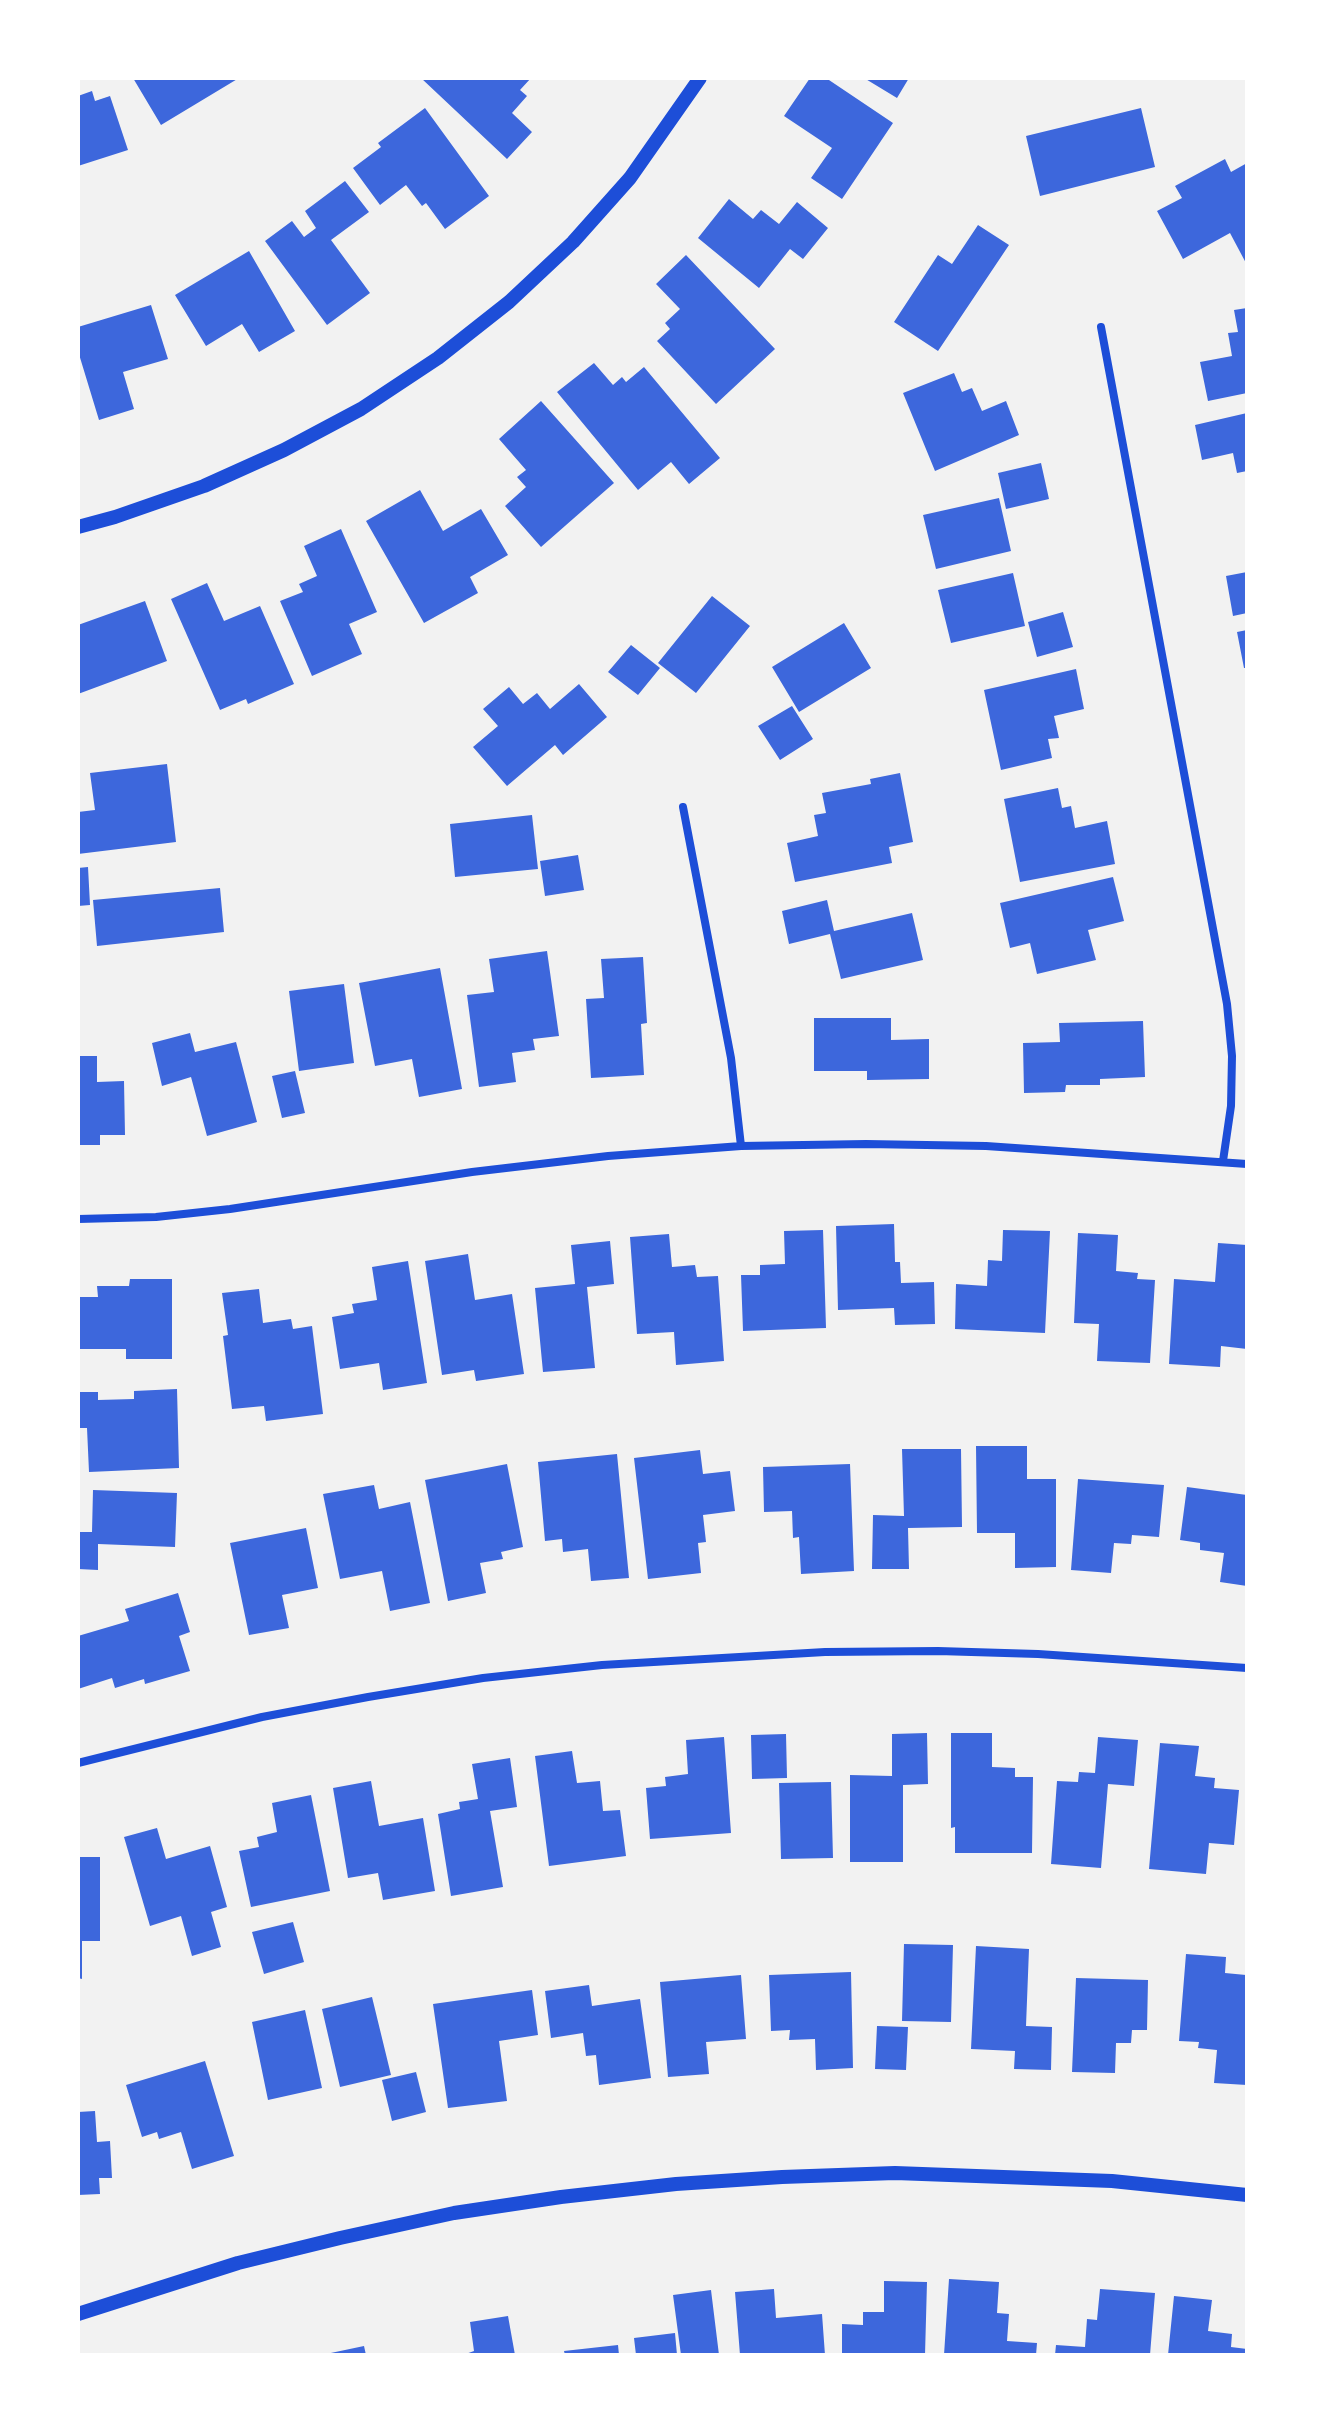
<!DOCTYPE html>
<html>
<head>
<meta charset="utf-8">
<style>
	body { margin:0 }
	#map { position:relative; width:1325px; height:2433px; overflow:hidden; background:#f2f2f2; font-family:Helvetica,sans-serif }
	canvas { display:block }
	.frame { position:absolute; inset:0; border:80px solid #fff; pointer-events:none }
</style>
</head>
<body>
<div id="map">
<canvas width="1325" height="2433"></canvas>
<div class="frame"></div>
</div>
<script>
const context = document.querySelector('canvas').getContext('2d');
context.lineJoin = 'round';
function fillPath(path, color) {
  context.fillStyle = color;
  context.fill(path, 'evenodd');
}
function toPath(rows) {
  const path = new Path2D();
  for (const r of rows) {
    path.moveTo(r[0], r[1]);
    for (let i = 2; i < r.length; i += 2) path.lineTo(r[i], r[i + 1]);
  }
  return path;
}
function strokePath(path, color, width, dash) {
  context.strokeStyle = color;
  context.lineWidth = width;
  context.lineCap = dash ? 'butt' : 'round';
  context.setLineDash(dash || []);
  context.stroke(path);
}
const building = toPath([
	[133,78,239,78,161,125],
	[421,78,531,78,520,90,527,96,512,113,532,132,507,159],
	[810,78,826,78,893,123,842,199,811,178,832,148,784,116],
	[864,78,909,78,897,98],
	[92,91,95,101,110,96,128,150,78,166,78,96],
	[425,108,489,196,445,229,426,203,422,206,406,185,380,205,353,168,381,147,378,143],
	[1141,108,1155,167,1040,196,1026,136],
	[1225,159,1231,172,1247,163,1247,265,1230,233,1183,259,1157,211,1182,198,1175,186],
	[345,181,369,212,331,240,370,293,327,325,265,241,292,221,304,237,316,228,305,211],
	[729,199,753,219,761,210,779,224,797,202,828,228,803,259,790,249,759,288,698,238],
	[978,225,1009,245,938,351,894,322,938,255,952,264],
	[249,251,295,331,259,352,242,324,206,346,175,295],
	[686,255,775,349,716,404,657,341,670,329,665,323,680,309,656,284],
	[151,305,168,359,123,372,134,409,99,420,78,351,78,327],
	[1247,308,1247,393,1208,401,1200,362,1232,356,1228,333,1238,332,1234,310],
	[594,363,613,385,622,377,626,382,644,367,720,458,689,484,671,462,638,490,557,392],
	[954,373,962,392,972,388,982,411,1006,401,1019,435,935,471,903,393],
	[541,401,614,483,541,547,505,506,526,487,517,477,526,470,499,439],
	[1247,413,1247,471,1237,473,1233,453,1202,460,1195,425],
	[1041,463,1049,499,1006,509,998,473],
	[420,490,443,531,481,509,508,555,470,577,478,593,424,623,366,521],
	[999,498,1011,551,936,569,923,515],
	[341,529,377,612,349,624,362,654,312,676,280,601,303,592,299,584,317,576,304,546],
	[1247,572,1247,613,1233,616,1226,576],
	[1013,573,1025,626,951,643,938,590],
	[207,583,224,621,260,606,294,684,248,704,246,699,220,710,171,599],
	[712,596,750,626,696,693,658,663],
	[145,601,167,661,78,694,78,633,80,632,78,625],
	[1063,612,1073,647,1037,657,1028,622],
	[844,623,871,668,799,712,772,667],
	[1247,630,1247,668,1244,668,1237,632],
	[631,645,660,668,638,695,608,672],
	[1076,669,1084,709,1054,716,1059,738,1048,739,1052,758,1001,770,984,690],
	[579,684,607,717,563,755,555,745,507,786,473,747,498,726,483,709,509,687,523,704,537,693,550,709],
	[792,706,813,739,780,760,758,726],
	[167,764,176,842,78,854,78,812,95,810,90,773],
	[900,773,913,842,889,847,892,863,795,882,787,843,818,836,814,815,826,813,822,793,871,784,870,779],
	[1058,788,1062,808,1071,806,1075,828,1107,821,1115,864,1020,882,1004,799],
	[532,815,538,869,455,877,450,824],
	[578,855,584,890,545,896,540,861],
	[88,867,90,905,78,906,78,868],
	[1113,877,1124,921,1088,930,1096,960,1037,974,1030,943,1010,948,1000,903],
	[220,888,224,932,97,946,93,900],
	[827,900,834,931,912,913,923,960,841,979,830,934,789,944,782,911],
	[547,951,559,1036,533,1039,535,1050,512,1053,516,1082,479,1087,467,995,494,992,489,959],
	[643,957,647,1023,641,1024,644,1075,591,1078,586,999,604,998,601,959],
	[440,968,462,1089,419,1097,412,1059,375,1066,359,983],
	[344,984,354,1063,299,1071,289,991],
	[814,1018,891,1018,891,1040,929,1039,929,1079,867,1080,867,1071,814,1071],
	[1143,1021,1145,1077,1100,1079,1100,1085,1066,1085,1065,1092,1024,1093,1023,1043,1060,1042,1059,1023],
	[190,1033,195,1052,236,1042,257,1122,207,1136,191,1077,162,1086,152,1043],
	[78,1056,97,1056,97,1082,124,1081,125,1135,100,1135,100,1145,78,1145],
	[295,1071,305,1113,282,1118,272,1076],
	[894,1224,895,1262,900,1262,901,1283,934,1282,935,1324,895,1325,894,1308,838,1310,836,1226],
	[823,1230,826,1328,743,1331,741,1275,760,1275,760,1265,785,1264,784,1231],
	[1003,1230,1050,1231,1045,1333,955,1329,956,1284,987,1286,988,1260,1002,1261],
	[1078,1233,1118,1235,1116,1271,1138,1273,1137,1279,1155,1280,1150,1363,1097,1361,1099,1324,1074,1323],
	[669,1234,672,1267,695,1265,697,1277,718,1276,724,1361,676,1365,674,1332,637,1334,630,1237],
	[610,1241,614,1284,587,1287,595,1368,543,1372,535,1288,575,1284,571,1245],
	[1218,1243,1247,1245,1247,1349,1221,1346,1220,1367,1169,1364,1174,1279,1215,1282],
	[468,1254,475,1300,512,1294,524,1374,476,1381,474,1370,442,1375,425,1261],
	[408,1261,427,1383,383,1390,379,1363,340,1369,332,1317,354,1313,352,1304,377,1300,372,1267],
	[130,1279,172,1279,172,1359,126,1359,126,1349,78,1349,78,1297,98,1297,97,1286,129,1286],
	[259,1289,263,1323,291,1319,293,1329,312,1326,323,1414,266,1421,264,1406,232,1409,223,1336,228,1335,222,1293],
	[177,1389,179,1468,89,1472,87,1428,78,1428,78,1392,98,1392,98,1400,134,1399,134,1391],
	[976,1446,1027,1446,1027,1479,1056,1479,1056,1567,1015,1568,1015,1533,977,1533],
	[902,1449,961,1449,962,1527,908,1528,909,1569,872,1569,873,1515,904,1516],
	[700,1450,703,1474,730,1471,735,1511,703,1515,706,1542,698,1543,701,1573,648,1579,634,1458],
	[617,1454,629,1578,591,1581,588,1549,563,1552,562,1539,545,1541,538,1462],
	[507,1464,523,1547,501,1552,503,1559,480,1563,486,1593,448,1601,425,1480],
	[850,1464,854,1571,801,1574,799,1537,793,1538,792,1511,764,1512,763,1467],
	[1078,1479,1164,1485,1159,1537,1132,1535,1131,1544,1114,1543,1111,1573,1071,1570],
	[374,1485,379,1509,410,1502,430,1603,390,1611,382,1571,340,1579,323,1494],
	[1187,1487,1247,1495,1247,1586,1220,1582,1224,1553,1200,1550,1200,1543,1180,1540],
	[93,1490,177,1493,175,1547,98,1544,98,1570,78,1569,78,1532,92,1532],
	[306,1528,318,1588,282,1595,289,1628,249,1635,230,1543],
	[178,1593,190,1632,179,1636,190,1671,145,1684,144,1679,115,1688,112,1678,78,1689,78,1636,129,1621,125,1609],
	[927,1733,928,1784,903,1785,903,1862,850,1862,850,1775,892,1776,892,1734],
	[951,1733,992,1733,992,1767,1015,1768,1015,1777,1033,1777,1032,1853,955,1853,955,1827,951,1828],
	[786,1734,787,1778,752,1779,751,1735],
	[724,1737,731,1833,650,1839,646,1788,666,1786,665,1777,688,1774,686,1740],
	[1098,1737,1138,1740,1134,1786,1108,1784,1101,1868,1051,1864,1057,1781,1078,1782,1079,1772,1095,1773],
	[1160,1743,1199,1746,1195,1776,1215,1778,1214,1788,1239,1790,1234,1845,1209,1843,1206,1874,1149,1869],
	[572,1751,577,1783,600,1781,603,1811,620,1810,626,1856,549,1866,535,1756],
	[510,1758,517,1807,490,1811,503,1887,451,1896,438,1814,460,1809,459,1802,478,1799,472,1764],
	[371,1781,379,1826,423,1818,435,1891,383,1900,378,1873,348,1878,333,1788],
	[831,1782,833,1858,781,1859,779,1783],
	[311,1795,330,1891,251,1907,239,1851,259,1847,257,1837,277,1832,272,1803],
	[157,1828,166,1859,210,1846,227,1907,211,1912,221,1947,192,1956,181,1916,150,1926,124,1837],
	[78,1857,100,1857,100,1941,82,1941,82,1979,78,1978],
	[293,1922,304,1962,264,1974,252,1932],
	[904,1944,953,1945,951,2022,902,2021],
	[976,1946,1029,1949,1026,2026,1052,2027,1051,2070,1014,2069,1015,2051,971,2049],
	[1186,1954,1226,1957,1225,1973,1246,1975,1247,2085,1214,2083,1217,2050,1198,2048,1199,2042,1179,2041],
	[851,1972,853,2068,816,2070,815,2039,789,2040,790,2030,771,2031,769,1975],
	[741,1975,746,2039,706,2042,709,2074,668,2077,660,1982],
	[1076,1978,1148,1980,1147,2030,1132,2030,1131,2043,1116,2043,1115,2073,1072,2072],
	[589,1985,592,2006,640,1999,651,2078,599,2085,596,2055,586,2056,583,2033,551,2038,545,1991],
	[532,1990,538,2035,499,2041,507,2101,448,2108,433,2004],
	[372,1997,391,2075,340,2087,322,2009],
	[305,2010,322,2088,268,2100,252,2022],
	[877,2026,908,2027,906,2070,875,2069],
	[205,2061,234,2156,192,2169,181,2132,159,2139,157,2132,142,2137,126,2085],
	[416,2072,426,2112,392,2121,382,2080],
	[95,2111,97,2142,110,2141,112,2178,99,2178,100,2194,78,2195,78,2112],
	[949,2279,999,2282,997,2313,1009,2314,1007,2341,1037,2343,1036,2355,944,2355],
	[884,2281,927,2282,925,2355,842,2355,842,2324,863,2325,863,2312,884,2312],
	[774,2289,776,2318,822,2314,825,2355,740,2355,735,2292],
	[1100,2289,1155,2293,1150,2355,1055,2355,1056,2345,1085,2347,1087,2319,1097,2320],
	[711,2290,719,2355,681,2355,673,2295],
	[1174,2296,1212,2300,1208,2331,1232,2334,1231,2347,1247,2349,1247,2355,1168,2355],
	[508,2316,515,2355,463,2355,474,2351,470,2322],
	[675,2333,677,2355,636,2355,634,2338],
	[618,2345,619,2355,565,2355,564,2351],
	[364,2346,366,2355,326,2355,326,2354]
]);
const minor = toPath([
	[1101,327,1227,1004,1232,1056,1231,1106,1223,1161],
	[683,807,731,1058,741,1146],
	[78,1219,156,1217,230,1209,472,1172,608,1156,741,1146,866,1144,986,1146,1247,1164],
	[78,1763,262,1717,368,1697,483,1678,602,1665,825,1652,938,1651,1038,1654,1247,1668]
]);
const tertiary = toPath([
	[78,527,115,517,204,486,284,450,361,409,438,358,509,302,573,242,630,178,700,78],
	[78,2314,238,2263,340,2238,454,2213,561,2197,676,2184,782,2177,895,2173,1112,2181,1247,2195]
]);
fillPath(building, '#3d67dc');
strokePath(minor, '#1d4ed8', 8);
strokePath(tertiary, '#1d4ed8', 14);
</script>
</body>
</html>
